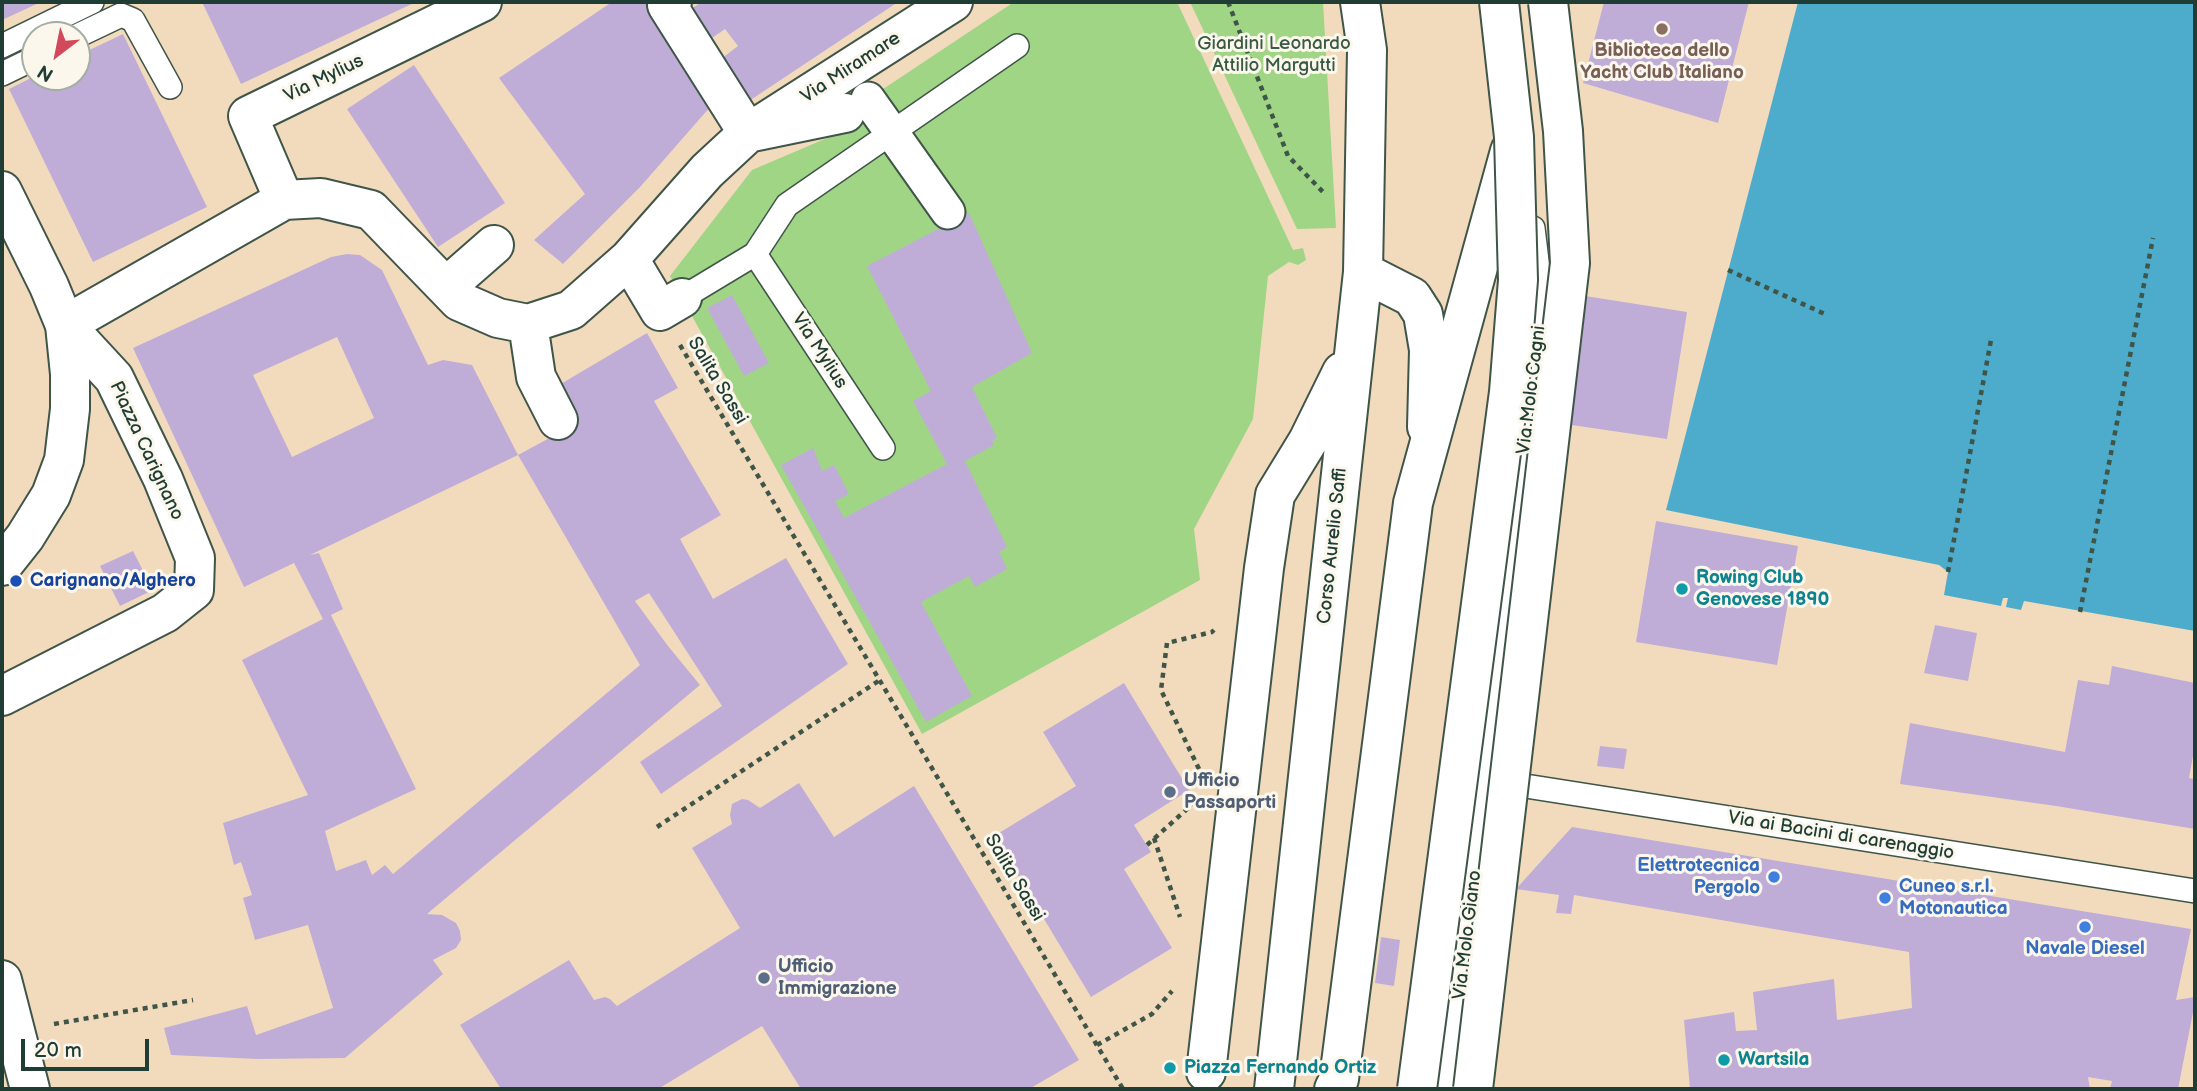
<!DOCTYPE html>
<html>
<head>
<meta charset="utf-8">
<style>
	body { margin:0 }
	#map { position:relative; width:2197px; height:1091px; overflow:hidden; background:#f2dbbc; font-family:"Balsamiq Sans",sans-serif }
	canvas { display:block }
	.frame { position:absolute; inset:0; border:4px solid #1f3d34; pointer-events:none }
	.north { position:absolute; left:21px; top:21px; width:70px; height:70px; box-sizing:border-box; background:#fbf7ec; border:2px solid #a3ada2; border-radius:50%; rotate:212deg; font-size:19px; font-weight:700; line-height:28px; text-align:center; color:#1f3d34 }
	.north::after { content:''; display:block; margin:auto; width:24px; height:32px; background:#d1495b; clip-path:polygon(50% 0,100% 100%,50% 72%,0 100%) }
	.scale { position:absolute; left:21px; top:1039px; width:128px; height:32px; box-sizing:border-box; border:4px solid #1f3d34; border-top:0; padding-left:9px; font-size:21px; line-height:24px; white-space:nowrap; color:#1f3d34; -webkit-text-stroke:5px #fbf7ec; paint-order:stroke }
</style>
</head>
<body>
<div id="map">
<canvas width="2197" height="1091"></canvas>
<div class="frame"></div>
<div class="north">N</div>
<div class="scale">20 m</div>
</div>
<script>
const context = document.querySelector('canvas').getContext('2d');
context.lineJoin = 'round';
function fillPath(path, color) {
  context.fillStyle = color;
  context.fill(path, 'evenodd');
}
function toPath(rows) {
  const path = new Path2D();
  for (const r of rows) {
    path.moveTo(r[0], r[1]);
    for (let i = 2; i < r.length; i += 2) path.lineTo(r[i], r[i + 1]);
  }
  return path;
}
function strokePath(path, color, width, dash) {
  context.strokeStyle = color;
  context.lineWidth = width;
  context.lineCap = dash ? 'butt' : 'round';
  context.setLineDash(dash || []);
  context.stroke(path);
}
function write(font, color, halo, rows, align = 'center') {
  context.font = font + ' "Balsamiq Sans",sans-serif';
  context.lineWidth = 6;
  context.setLineDash([]);
  context.textBaseline = 'middle';
  context.strokeStyle = halo;
  context.fillStyle = color;
  for (const [text, x, y, turn = 0] of rows) {
    context.save();
    context.translate(x, y);
    context.rotate((+turn || 0) * Math.PI / 180);
    context.textAlign = isNaN(turn) ? turn : align;
    if (halo) context.strokeText(text, 0, 0);
    context.fillText(text, 0, 0);
    context.restore();
  }
}
const green = toPath([
	[1014,2,1177,2,1293,250,1303,248,1306,260,1298,265,1289,262,1268,276,1253,419,1194,529,1200,580,922,734,670,276,752,170,860,124,868,99],
	[1190,2,1323,2,1336,228,1297,229]
]);
const water = toPath([
	[1798,2,2195,2,2195,631,2024,601,2021,610,2006,607,2008,598,2003,598,2001,606,1944,595,1948,572,1939,565,1666,510]
]);
const building = toPath([
	[2,2,41,2,2,20],
	[202,2,416,2,241,84],
	[612,2,645,2,711,106,641,186,563,264,534,240,585,194,499,78],
	[702,2,898,2,749,101,721,59,738,46,725,29,709,40,689,10],
	[1604,2,1749,2,1718,123,1583,83],
	[123,34,207,207,93,262,9,89,35,76,77,77,77,56],
	[414,65,505,203,438,247,347,109],
	[969,213,1032,353,972,387,997,438,992,441,994,445,965,461,1007,547,999,552,1007,569,975,587,969,576,921,602,972,696,926,722,781,465,813,448,822,471,834,465,849,494,835,501,844,518,947,464,913,401,931,391,867,266],
	[347,254,360,255,382,270,428,365,443,360,472,365,518,455,310,555,319,553,343,609,331,615,416,789,325,831,336,871,366,860,372,875,385,865,393,874,640,665,518,455,579,422,559,385,647,333,678,388,654,401,721,515,680,539,713,599,786,558,848,664,661,794,640,762,722,706,649,593,635,601,668,646,700,685,427,914,442,915,456,923,460,931,461,940,456,948,433,960,443,974,345,1058,258,1059,171,1055,164,1028,247,1006,256,1035,333,1008,308,925,255,940,243,898,252,895,241,862,234,865,223,823,308,795,242,660,323,619,294,563,244,587,133,348,331,257],
	[337,337,374,418,292,457,253,375],
	[732,295,769,363,744,376,707,308],
	[1579,295,1687,312,1667,439,1565,424],
	[1656,521,1798,546,1777,665,1636,642],
	[133,551,153,590,120,606,100,566],
	[1935,625,1977,633,1968,681,1924,673],
	[2112,666,2195,683,2195,745,2189,778,2195,779,2195,829,2056,806,1900,784,1910,723,2065,752,2078,680,2109,685],
	[1124,683,1189,790,1134,825,1151,852,1124,869,1172,948,1091,997,994,836,1076,786,1043,732],
	[1600,746,1627,749,1624,769,1597,766],
	[799,783,834,837,914,786,1079,1060,1029,1089,801,1089,762,1026,658,1089,501,1089,460,1025,569,960,594,1000,605,997,610,999,617,1006,740,928,692,848,732,824,730,815,732,804,742,799,748,800,760,808],
	[1572,827,2191,929,2176,1000,2195,997,2195,1002,2178,1089,2110,1089,2112,1081,2088,1077,2090,1089,1690,1089,1684,1020,1734,1012,1736,1031,1757,1030,1753,992,1834,979,1837,1020,1912,1008,1909,952,1574,895,1571,914,1556,913,1559,895,1516,889],
	[1381,937,1400,940,1394,986,1375,983]
]);
const path = toPath([
	[1228,2,1288,156,1323,192],
	[1728,270,1827,315],
	[680,345,1123,1089],
	[1948,572,1991,340],
	[2080,612,2153,238],
	[1199,769,1161,690,1167,643,1212,632,1214,630],
	[657,827,880,680],
	[1154,838,1180,917],
	[1147,845,1196,801],
	[54,1024,193,1000],
	[1097,1045,1152,1014,1172,991]
]);
const service = toPath([
	[77,36,121,15,133,20,170,87],
	[2,46,92,2],
	[2,74,35,58],
	[755,254,787,205,1017,46],
	[682,298,755,254,883,448],
	[1500,782,2195,891],
	[1449,1089,1542,302,1533,228]
]);
const pedestrian = toPath([
	[868,99,948,212]
]);
const minor = toPath([
	[672,2,667,5,748,133,845,113],
	[284,200,248,116,482,2],
	[629,259,660,311,682,298],
	[446,287,494,245],
	[528,324,536,377,558,420],
	[2,696,165,613,194,590,195,558,163,479,114,378,65,325,284,200,321,198,371,210,459,301,498,318,528,324,571,310,629,259,707,171,748,133,953,2],
	[2,980,30,1089]
]);
const tertiary = toPath([
	[2,191,49,286,65,325,70,374,70,409,64,460,51,495,25,537,2,566]
]);
const secondary = toPath([
	[1363,272,1412,297,1423,314,1429,350,1427,427],
	[1206,1072,1264,568,1275,495,1308,441,1342,372],
	[1274,1089,1363,272,1367,50,1360,2]
]);
const trunk = toPath([
	[1334,1089,1339,1079,1413,503,1510,151]
]);
const trunkBridge = toPath([
	[1417,1089,1509,392,1518,280,1514,137,1499,2],
	[1473,1089,1570,263,1563,131,1548,2]
]);
const markers = [
	[1662,29,7,"#8d6e63"],
	[16,581,7,"#1a4fb4"],
	[1682,589,7,"#0f9aa8"],
	[1170,792,7,"#5c6f8a"],
	[1774,877,7,"#3f7fe0"],
	[1885,898,7,"#3f7fe0"],
	[2085,927,7,"#3f7fe0"],
	[764,978,7,"#5c6f8a"],
	[1724,1060,7,"#0f9aa8"],
	[1170,1068,7,"#0f9aa8"]
];
const parkNames = [
	["Giardini Leonardo",1274,44],
	["Attilio Margutti",1274,66]
];
const educationNames = [
	["Biblioteca dello",1662,51],
	["Yacht Club Italiano",1662,73]
];
const streetNames = [
	["Via Miramare",851,68,-33],
	["Via Mylius",324,79,-26],
	["Via Mylius",819,351,57],
	["Salita Sassi",717,381,59],
	["Via Molo Cagni",1532,390,-83],
	["Piazza Carignano",146,451,65],
	["Corso Aurelio Saffi",1333,546,-84],
	["Via ai Bacini di carenaggio",1841,836,9],
	["Salita Sassi",1014,878,59],
	["Via Molo Giano",1468,935,-83]
];
const cultureNames = [
	["Rowing Club",1696,578],
	["Genovese 1890",1696,600],
	["Wartsila",1738,1060],
	["Piazza Fernando Ortiz",1184,1068]
];
const transitNames = [
	["Carignano/Alghero",30,581]
];
const serviceNames = [
	["Ufficio",1184,781],
	["Passaporti",1184,803],
	["Ufficio",778,967],
	["Immigrazione",778,989]
];
const shopNames = [
	["Elettrotecnica",1760,866],
	["Pergolo",1760,888],
	["Cuneo s.r.l.",1899,887,"left"],
	["Motonautica",1899,909,"left"],
	["Navale Diesel",2085,949,"center"]
];
fillPath(green, '#a0d586');
fillPath(water, '#4dabcc');
fillPath(building, '#c0add7');
strokePath(service, '#3f5548', 26);
strokePath(pedestrian, '#3f5548', 37);
strokePath(minor, '#3f5548', 42);
strokePath(tertiary, '#3f5548', 42);
strokePath(secondary, '#3f5548', 42);
strokePath(trunk, '#3f5548', 42);
strokePath(path, '#3f5548', 4.5, [5, 5]);
strokePath(service, '#fff', 23);
strokePath(pedestrian, '#fff', 33);
strokePath(minor, '#fff', 38);
strokePath(tertiary, '#fff', 38);
strokePath(secondary, '#fff', 38);
strokePath(trunk, '#fff', 38);
strokePath(trunkBridge, '#3f5548', 42, []);
strokePath(trunkBridge, '#fff', 38);
for (const [x, y, r, color] of markers) {
  const dot = new Path2D();
  dot.arc(x, y, r, 0, 2 * Math.PI);
  context.fillStyle = color;
  context.fill(dot);
  strokePath(dot, '#fbf7ec', 2.5);
}
write('19px', '#395b44', '#fbf7ec', parkNames);
write('bold 19px', '#785e54', '#fbf7ec', educationNames);
write('19px', '#1f3d34', '#fbf7ec', streetNames);
write('bold 19px', '#0d838f', '#fbf7ec', cultureNames, 'left');
write('bold 19px', '#164399', '#fbf7ec', transitNames, 'left');
write('bold 19px', '#4e5e75', '#fbf7ec', serviceNames, 'left');
write('bold 19px', '#366cbe', '#fbf7ec', shopNames, 'right');
</script>
</body>
</html>
